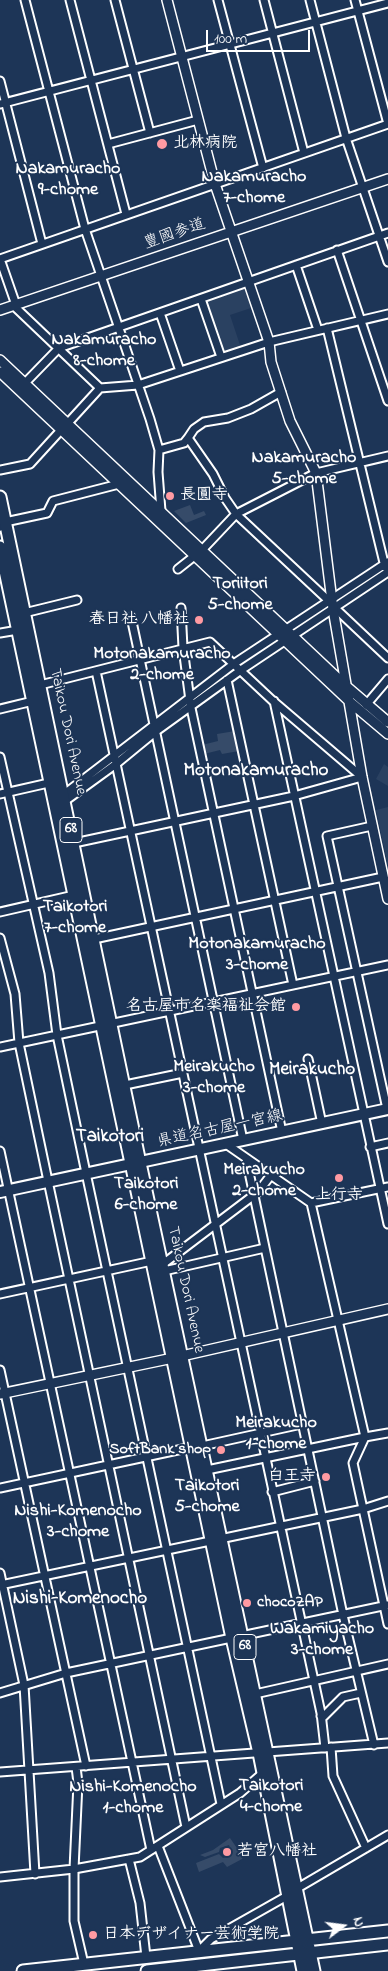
<!DOCTYPE html>
<html>
<head>
<meta charset="utf-8">
<style>
	body { margin:0 }
	#map { position:relative; width:388px; height:1971px; overflow:hidden; background:#1d3557; font-family:"Indie Flower",sans-serif }
	canvas { display:block }
	.north { position:absolute; left:318px; top:1901px; width:50px; height:50px; -webkit-text-stroke:4px #1d3557; paint-order:stroke; rotate:75deg; font-size:14px; font-weight:700; line-height:20px; text-align:center; color:#fff }
	.north::after { content:''; display:block; margin:auto; width:18px; height:22px; background:#fff; clip-path:polygon(50% 0,100% 100%,50% 72%,0 100%) }
	.scale { position:absolute; left:206px; top:30px; width:104px; height:22px; box-sizing:border-box; border:2px solid #fff; border-top:0; padding-left:6px; font-size:15px; line-height:18px; white-space:nowrap; color:#fff; -webkit-text-stroke:4px #1d3557; paint-order:stroke }
</style>
</head>
<body>
<div id="map">
<canvas width="388" height="1971"></canvas>
<div class="north">N</div>
<div class="scale">100 m</div>
</div>
<script>
const context = document.querySelector('canvas').getContext('2d');
context.lineJoin = 'round';
function fillPath(path, color) {
  context.fillStyle = color;
  context.fill(path, 'evenodd');
}
function toPath(rows) {
  const path = new Path2D();
  for (const r of rows) {
    path.moveTo(r[0], r[1]);
    for (let i = 2; i < r.length; i += 2) path.lineTo(r[i], r[i + 1]);
  }
  return path;
}
function strokePath(path, color, width, dash) {
  context.strokeStyle = color;
  context.lineWidth = width;
  context.lineCap = dash ? 'butt' : 'round';
  context.setLineDash(dash || []);
  context.stroke(path);
}
function write(font, color, halo, rows, align = 'center') {
  context.font = font + ' "Indie Flower","Klee One",sans-serif';
  context.lineWidth = 4;
  context.setLineDash([]);
  context.textBaseline = 'middle';
  context.strokeStyle = halo;
  context.fillStyle = color;
  for (const [text, x, y, turn = 0] of rows) {
    context.save();
    context.translate(x, y);
    context.rotate((+turn || 0) * Math.PI / 180);
    context.textAlign = isNaN(turn) ? turn : align;
    if (halo) context.strokeText(text, 0, 0);
    context.fillText(text, 0, 0);
    context.restore();
  }
}
const built = toPath([
	[242,288,245,290,251,308,230,315,241,348,225,353,206,303,207,300],
	[384,764,388,767,388,786,376,779],
	[388,807,388,866,376,810]
]);
const green = toPath([
	[190,505,194,515,204,511,206,515,186,523,174,511],
	[235,731,239,751,222,754,220,750,204,754,202,745,218,741,217,734],
	[230,1838,243,1857,242,1859,227,1867,223,1862,199,1872,196,1863,219,1854,223,1858,232,1855,229,1845,220,1848,219,1852,205,1857,200,1855,213,1850]
]);
const minor = toPath([
	[25,0,85,229,150,419,159,450,158,472,161,511],
	[70,0,126,214],
	[115,0,150,133],
	[218,0,263,168],
	[264,0,304,153],
	[310,0,346,138,388,262],
	[355,0,388,124],
	[0,81,42,244],
	[0,104,388,3],
	[108,144,198,120],
	[337,250,388,401],
	[0,259,388,124],
	[0,259,16,305],
	[296,265,318,330],
	[201,299,221,357],
	[14,306,100,388],
	[160,313,180,371],
	[327,328,385,567],
	[25,383,59,348,388,233],
	[68,423,100,388,138,385,269,342,388,314],
	[188,438,194,429,204,422,228,418,251,409,281,392],
	[159,450,184,443,188,438,213,474,225,498,236,514,329,601],
	[0,470,30,464,61,430],
	[0,527,5,522,47,513,53,501,119,484],
	[178,569,202,550,236,514,316,473,388,456],
	[181,608,183,648,191,708,282,1132],
	[335,608,388,658],
	[24,613,77,600],
	[131,617,243,1140],
	[0,633,18,630],
	[96,671,321,1713,325,1748],
	[227,680,293,985],
	[40,685,210,642,273,701,362,777,294,796,74,843],
	[274,701,388,1224],
	[366,705,388,679],
	[0,709,33,701],
	[0,757,49,973,57,1035,86,1173,221,1804],
	[0,794,53,782],
	[63,795,235,663,388,562],
	[65,801,116,764,155,732,241,670,388,572],
	[372,826,327,836,387,1109],
	[0,912,74,895],
	[0,938,15,994,19,1043,48,1181,186,1827],
	[94,939,383,877],
	[0,1047,388,965],
	[308,1059,322,1124],
	[125,1085,183,1073],
	[226,1144,311,1203,365,1437,388,1433],
	[370,1147,388,1143],
	[0,1151,151,1850],
	[246,1158,343,1615,374,1745],
	[311,1203,388,1187],
	[163,1264,258,1192,271,1175],
	[164,1271,265,1248],
	[0,1294,152,1261],
	[0,1370,86,1766],
	[365,1437,353,1463,388,1624],
	[202,1446,302,1424],
	[207,1470,365,1437],
	[0,1488,192,1447],
	[272,1492,315,1481],
	[0,1573,24,1685,35,1874],
	[0,1585,363,1509,388,1501],
	[0,1693,66,1673,388,1605],
	[255,1694,388,1664],
	[321,1716,323,1717,343,1697,361,1693],
	[331,1747,333,1776,366,1848],
	[76,1767,78,1783,74,1869,74,1921,84,1964],
	[0,1772,388,1743],
	[158,1846,199,1951,211,1939,287,1896],
	[129,1859,140,1903,146,1957],
	[0,1877,74,1869,140,1857,240,1793,263,1773],
	[296,1889,388,1835]
]);
const tertiary = toPath([
	[167,0,215,184,269,342,271,362,290,421,316,473,333,609,362,777,388,899],
	[0,310,388,179],
	[0,360,346,686,388,722],
	[0,372,350,702,388,734],
	[0,1394,173,1358,388,1309]
]);
const secondary = toPath([
	[0,1192,388,1109]
]);
const primary = toPath([
	[0,497,140,1163,314,1971],
	[0,547,232,1638,259,1753,303,1971],
	[23,1971,388,1931],
	[147,1971,388,1944]
]);
const markers = [
	[162,144,6,"#ff9aa2"],
	[170,496,5,"#ff9aa2"],
	[199,620,5,"#ff9aa2"],
	[296,1007,5,"#ff9aa2"],
	[339,1178,5,"#ff9aa2"],
	[221,1450,5,"#ff9aa2"],
	[326,1477,5,"#ff9aa2"],
	[247,1603,5,"#ff9aa2"],
	[227,1852,5,"#ff9aa2"],
	[93,1935,5,"#ff9aa2"]
];
const shields = [
	[71,830,22],
	[245,1647,22]
];
const shieldNames = [
	["68",71,830],
	["68",245,1647]
];
const poiNames = [
	["北林病院",173,144],
	["長圓寺",180,496],
	["春日社 八幡社",189,620,"right"],
	["名古屋市名楽福祉会館",286,1007,"right"],
	["上行寺",339,1196,"center"],
	["SoftBank shop",211,1450,"right"],
	["白王寺",316,1477,"right"],
	["chocoZAP",257,1603],
	["若宮八幡社",237,1852],
	["日本デザイナー芸術学院",103,1935]
];
const streetNames = [
	["豊國参道",175,235,-19],
	["Taikou Dori Avenue",67,732,78],
	["県道名古屋一宮線",220,1130,-12],
	["Taikou Dori Avenue",185,1290,78]
];
const neighbourhoodNames = [
	["Nakamuracho",68,170],
	["9-chome",68,191],
	["Nakamuracho",254,178],
	["7-chome",254,199],
	["Nakamuracho",104,341],
	["8-chome",104,362],
	["Nakamuracho",304,459],
	["5-chome",304,480],
	["Toriitori",240,585],
	["5-chome",240,606],
	["Motonakamuracho",162,655],
	["2-chome",162,676],
	["Taikotori",75,908],
	["7-chome",75,929],
	["Motonakamuracho",257,945],
	["3-chome",257,966],
	["Meirakucho",214,1068],
	["3-chome",214,1089],
	["Meirakucho",264,1171],
	["2-chome",264,1192],
	["Taikotori",146,1185],
	["6-chome",146,1206],
	["Meirakucho",276,1424],
	["1-chome",276,1445],
	["Taikotori",207,1487],
	["5-chome",207,1508],
	["Nishi-Komenocho",78,1512],
	["3-chome",78,1533],
	["Wakamiyacho",322,1630],
	["3-chome",322,1651],
	["Taikotori",271,1787],
	["4-chome",271,1808],
	["Nishi-Komenocho",133,1788],
	["1-chome",133,1809]
];
const quarterNames = [
	["Motonakamuracho",256,772],
	["Meirakucho",312,1071],
	["Taikotori",110,1138],
	["Nishi-Komenocho",80,1600]
];
fillPath(built, '#2a4161');
fillPath(green, '#364b69');
strokePath(minor, '#fff', 11);
strokePath(tertiary, '#fff', 12);
strokePath(secondary, '#fff', 14);
strokePath(primary, '#fff', 15);
strokePath(minor, '#1d3557', 7);
strokePath(tertiary, '#1d3557', 9);
strokePath(secondary, '#1d3557', 10);
strokePath(primary, '#1d3557', 11);
for (const [x, y, r, color] of markers) {
  const dot = new Path2D();
  dot.arc(x, y, r, 0, 2 * Math.PI);
  context.fillStyle = color;
  context.fill(dot);
  strokePath(dot, '#1d3557', 2);
}
for (const [x, y, w] of shields) {
  const box = new Path2D();
  box.roundRect(x - w / 2, y - 12.5, w, 25, 4);
  context.fillStyle = '#1d3557';
  context.fill(box);
  strokePath(box, '#fff', 1);
}
write('bold 15px', '#fff', null, shieldNames);
write('bold 16px', '#fff', '#1d3557', poiNames, 'left');
write('16px', '#fff', '#1d3557', streetNames);
write('bold 18px', '#fff', '#1d3557', neighbourhoodNames);
write('bold 19px', '#fff', '#1d3557', quarterNames);
</script>
</body>
</html>
